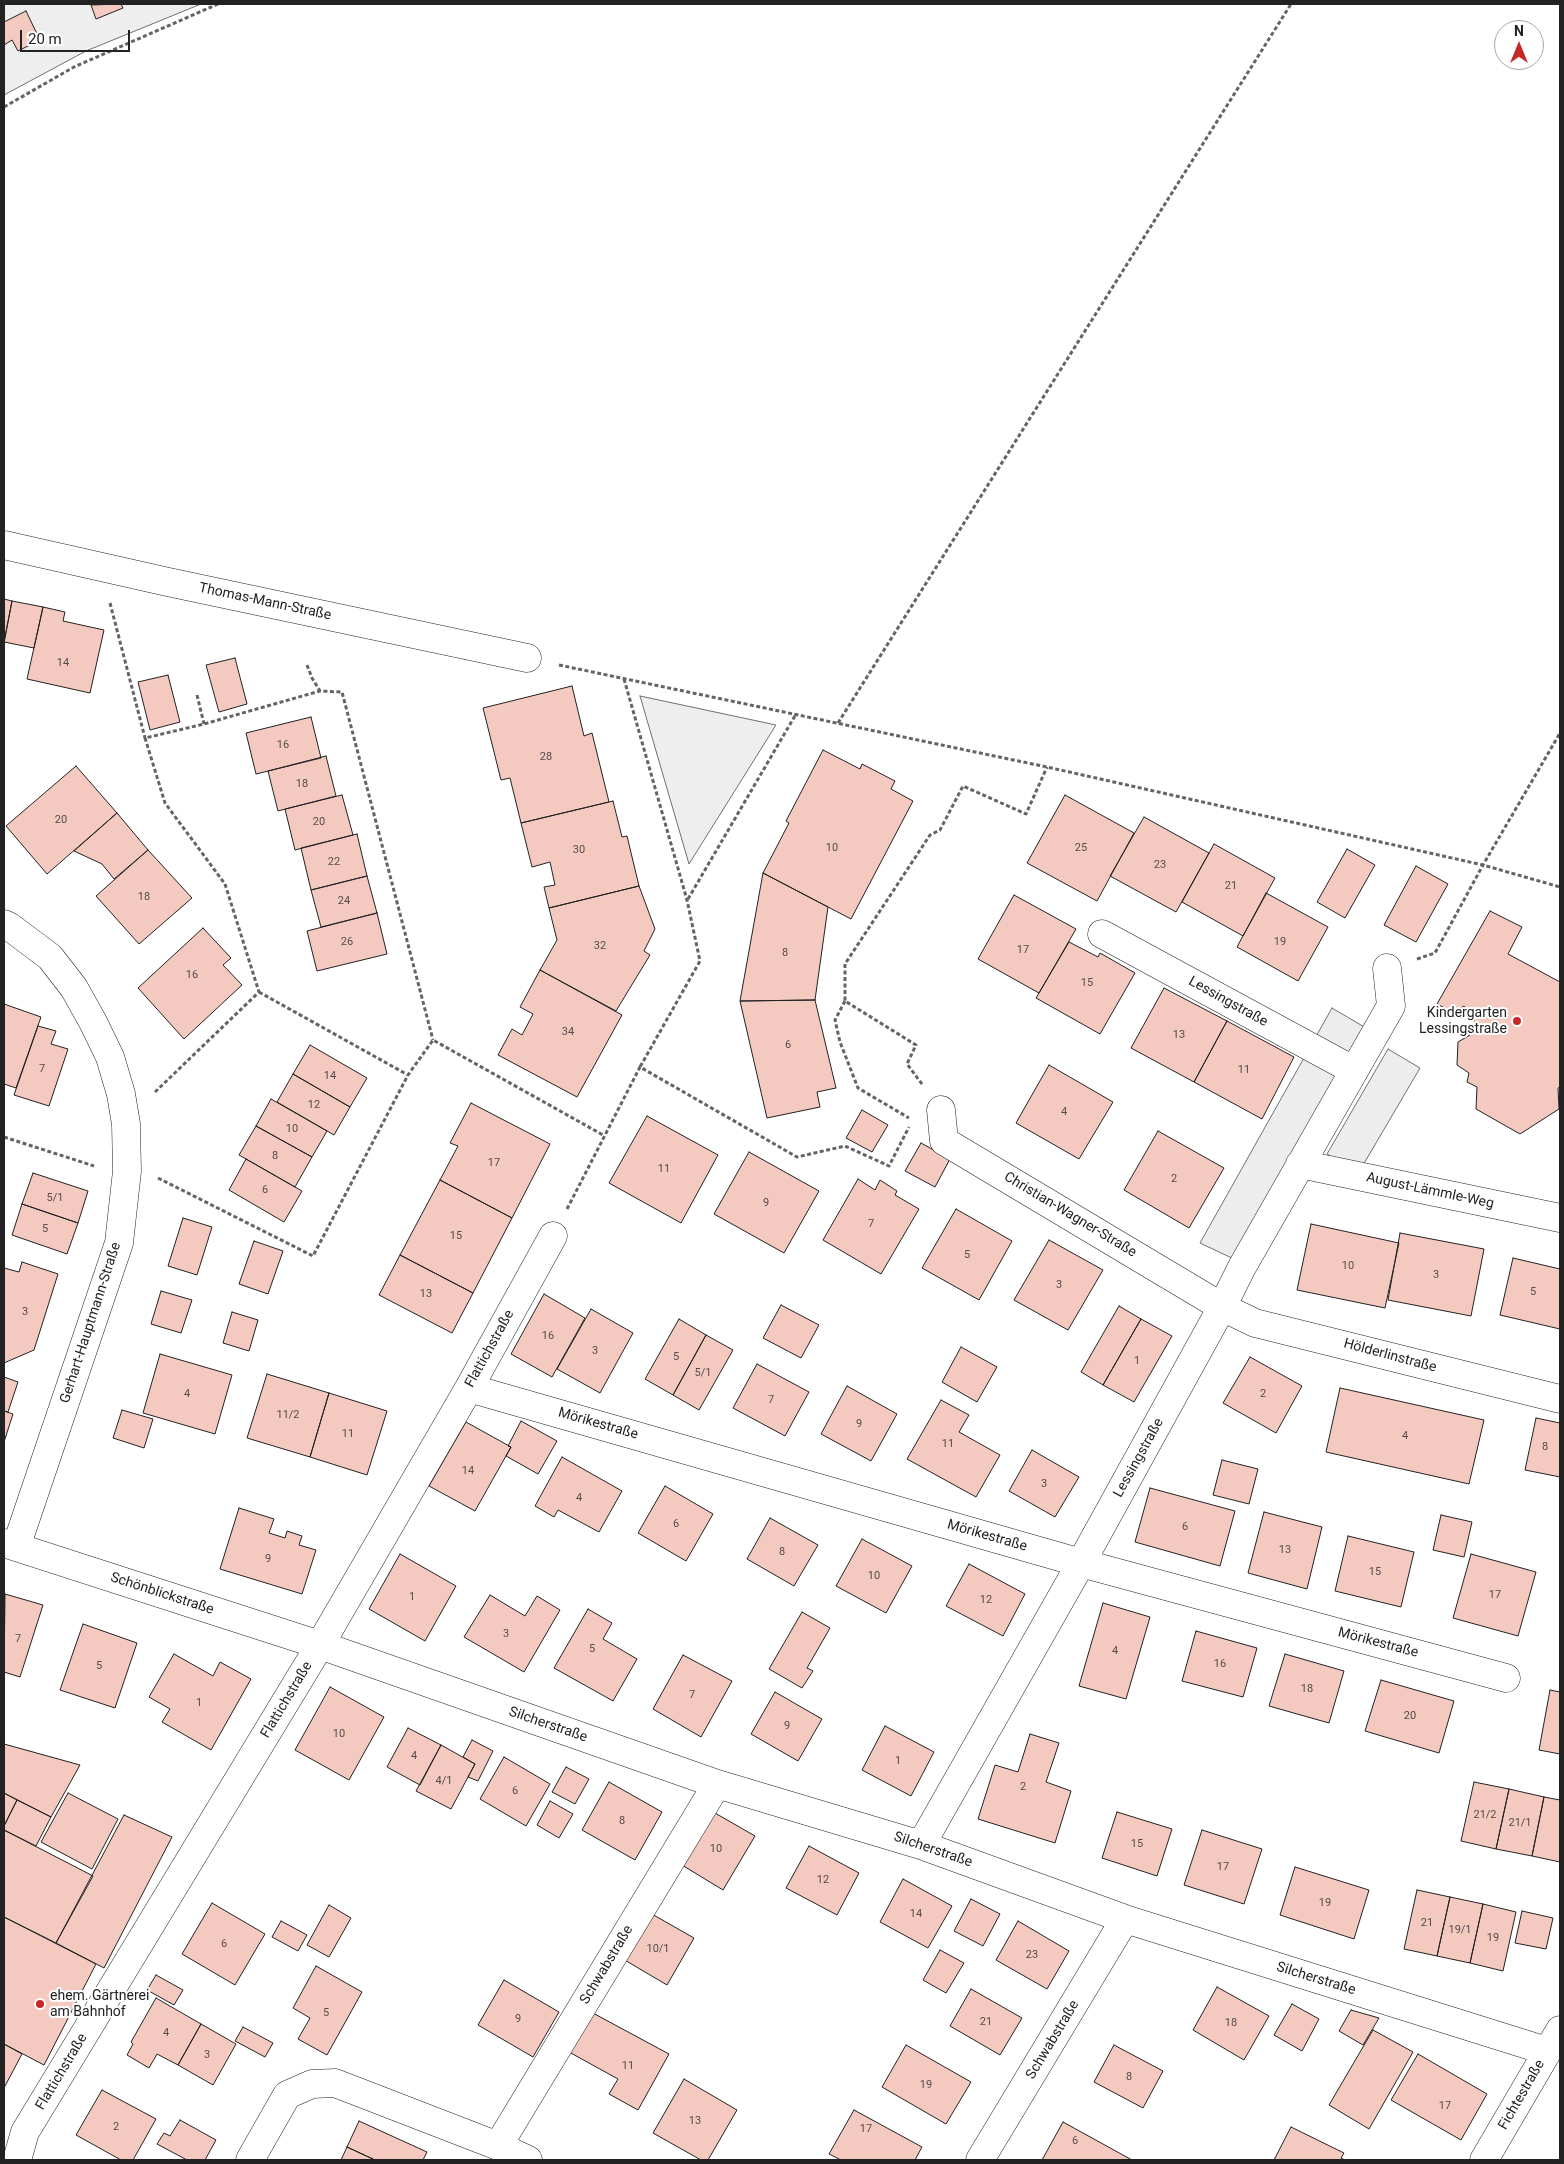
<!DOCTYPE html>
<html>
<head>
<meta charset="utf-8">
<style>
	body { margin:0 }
	#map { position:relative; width:1564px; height:2164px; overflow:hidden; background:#fff; font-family:Roboto,sans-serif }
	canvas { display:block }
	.frame { position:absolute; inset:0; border:5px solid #222; pointer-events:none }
	.north { position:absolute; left:1494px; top:20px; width:50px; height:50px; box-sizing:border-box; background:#fff; border:1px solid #a7a7a7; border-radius:50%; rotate:0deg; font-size:14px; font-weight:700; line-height:20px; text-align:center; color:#222 }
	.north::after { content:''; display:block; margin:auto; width:18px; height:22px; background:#c62828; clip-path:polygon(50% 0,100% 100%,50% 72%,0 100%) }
	.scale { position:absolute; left:20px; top:30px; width:110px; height:22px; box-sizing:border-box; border:2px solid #222; border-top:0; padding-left:6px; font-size:15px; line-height:18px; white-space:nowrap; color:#222; -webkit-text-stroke:4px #fff; paint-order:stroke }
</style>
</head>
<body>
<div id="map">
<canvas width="1564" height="2164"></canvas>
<div class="frame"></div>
<div class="north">N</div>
<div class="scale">20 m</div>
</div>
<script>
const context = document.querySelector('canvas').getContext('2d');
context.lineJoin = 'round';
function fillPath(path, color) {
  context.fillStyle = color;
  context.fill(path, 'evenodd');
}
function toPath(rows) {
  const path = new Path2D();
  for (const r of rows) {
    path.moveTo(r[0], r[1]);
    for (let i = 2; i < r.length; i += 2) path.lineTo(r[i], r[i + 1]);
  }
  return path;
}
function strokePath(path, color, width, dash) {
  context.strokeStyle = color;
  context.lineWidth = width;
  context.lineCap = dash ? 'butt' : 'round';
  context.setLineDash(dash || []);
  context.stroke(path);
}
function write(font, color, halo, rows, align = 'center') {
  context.font = font + ' Roboto,sans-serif';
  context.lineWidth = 4;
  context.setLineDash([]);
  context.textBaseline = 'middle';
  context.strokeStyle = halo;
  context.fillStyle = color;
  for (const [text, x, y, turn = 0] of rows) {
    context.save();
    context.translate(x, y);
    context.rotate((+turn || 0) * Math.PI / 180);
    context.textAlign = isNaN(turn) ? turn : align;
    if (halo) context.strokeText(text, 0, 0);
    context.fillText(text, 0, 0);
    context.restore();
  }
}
const green = toPath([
	[4,4,201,4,86,51,4,95,4,4],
	[640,696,776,725,689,864,640,696]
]);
const parking = toPath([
	[1332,1008,1366,1028,1236,1260,1200,1243,1332,1008],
	[1388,1049,1420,1068,1359,1172,1327,1154,1388,1049]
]);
const building = toPath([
	[121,4,123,8,96,19,91,5,121,4],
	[26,11,40,40,18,51,12,40,4,45,4,22,26,11],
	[4,599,12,601,4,643,4,599],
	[12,601,43,607,34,648,4,642,12,601],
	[43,607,65,612,63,621,104,630,90,693,27,679,43,607],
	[235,658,247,704,219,712,206,665,235,658],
	[168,675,180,722,150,730,138,682,168,675],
	[572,686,584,736,592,733,609,802,521,823,510,778,501,780,483,708,572,686],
	[311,717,321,758,256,774,246,733,311,717],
	[823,750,860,769,862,764,895,781,891,789,913,801,851,919,763,873,789,823,786,821,823,750],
	[326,756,336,796,278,811,268,771,326,756],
	[76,766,117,813,47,874,6,826,76,766],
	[342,795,353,835,295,850,285,809,342,795],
	[1065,795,1134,833,1097,901,1027,863,1065,795],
	[613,801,622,837,627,836,639,886,549,908,544,887,555,885,550,862,532,867,521,823,613,801],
	[117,813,148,850,114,879,102,864,74,851,117,813],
	[1144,817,1209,853,1176,912,1110,876,1144,817],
	[357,834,367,876,311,890,301,848,357,834],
	[1214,844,1275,878,1243,936,1182,902,1214,844],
	[1347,849,1375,865,1345,918,1317,902,1347,849],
	[148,850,192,898,139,944,96,896,148,850],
	[1416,866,1448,884,1416,942,1384,925,1416,866],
	[763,873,828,907,815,1000,740,1001,763,873],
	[367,876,377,913,321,927,311,890,367,876],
	[639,886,655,929,644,951,650,955,616,1011,540,970,557,940,549,908,639,886],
	[1266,893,1328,927,1298,981,1237,947,1266,893],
	[1014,895,1076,929,1039,993,978,959,1014,895],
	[1490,911,1522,927,1508,954,1560,982,1560,1087,1558,1088,1559,1109,1520,1134,1476,1109,1477,1087,1467,1082,1469,1073,1457,1065,1458,1042,1480,1029,1464,1006,1454,1013,1437,1004,1490,911],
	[377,913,387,954,317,971,307,931,377,913],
	[203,928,231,958,223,965,242,985,184,1039,138,988,203,928],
	[1069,942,1098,957,1100,953,1135,973,1100,1034,1036,998,1069,942],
	[540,970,622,1015,577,1097,498,1055,512,1029,522,1035,533,1014,520,1007,540,970],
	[1164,988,1227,1021,1194,1082,1131,1048,1164,988],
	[815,1000,836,1088,817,1092,820,1107,767,1118,740,1001,815,1000],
	[4,1004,41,1017,16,1088,4,1084,4,1004],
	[1227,1021,1294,1057,1262,1119,1194,1082,1227,1021],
	[38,1026,56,1031,51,1044,68,1049,49,1106,14,1095,38,1026],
	[310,1045,367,1078,350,1107,293,1074,310,1045],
	[1049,1065,1113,1102,1079,1159,1016,1123,1049,1065],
	[293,1074,350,1107,334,1135,277,1102,293,1074],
	[271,1099,327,1131,312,1157,256,1126,271,1099],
	[471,1103,550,1144,512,1218,440,1180,458,1146,450,1143,471,1103],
	[862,1110,888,1125,872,1152,846,1138,862,1110],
	[647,1116,718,1155,681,1223,609,1183,647,1116],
	[256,1126,312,1157,295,1187,239,1155,256,1126],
	[1158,1131,1224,1168,1189,1228,1124,1190,1158,1131],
	[921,1143,950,1159,935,1187,905,1171,921,1143],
	[749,1152,819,1191,784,1253,714,1214,749,1152],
	[246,1159,302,1191,284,1222,229,1190,246,1159],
	[33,1173,88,1191,78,1223,22,1204,33,1173],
	[858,1179,875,1190,880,1180,897,1191,895,1195,919,1209,881,1274,823,1240,858,1179],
	[440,1180,512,1218,473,1293,400,1255,440,1180],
	[22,1204,78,1223,67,1254,12,1235,22,1204],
	[956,1209,1012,1241,979,1300,922,1268,956,1209],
	[183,1218,212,1227,197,1275,168,1266,183,1218],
	[1311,1224,1399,1243,1385,1308,1297,1290,1311,1224],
	[1400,1233,1484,1249,1471,1316,1388,1300,1400,1233],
	[1049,1240,1103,1270,1068,1330,1014,1300,1049,1240],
	[254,1241,283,1251,268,1294,239,1284,254,1241],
	[400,1255,473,1293,452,1333,379,1295,400,1255],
	[1513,1258,1560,1269,1560,1329,1500,1315,1513,1258],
	[22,1262,58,1274,34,1350,4,1363,4,1268,19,1272,22,1262],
	[161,1291,192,1300,181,1333,151,1324,161,1291],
	[544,1294,585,1318,552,1377,511,1354,544,1294],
	[781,1305,819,1325,801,1358,763,1338,781,1305],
	[1119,1306,1141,1319,1103,1385,1081,1372,1119,1306],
	[591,1309,633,1333,600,1393,557,1369,591,1309],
	[232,1312,258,1320,249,1351,223,1343,232,1312],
	[679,1319,706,1335,673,1395,645,1379,679,1319],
	[1141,1319,1172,1336,1134,1402,1103,1385,1141,1319],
	[706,1335,733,1350,699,1410,673,1395,706,1335],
	[961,1347,997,1367,977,1402,942,1382,961,1347],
	[160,1354,232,1375,215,1434,143,1413,160,1354],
	[1250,1357,1302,1386,1276,1433,1223,1403,1250,1357],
	[757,1364,809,1392,785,1436,733,1408,757,1364],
	[267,1374,329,1393,310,1457,247,1438,267,1374],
	[4,1377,18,1382,8,1412,4,1411,4,1377],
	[847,1386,897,1414,871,1461,821,1434,847,1386],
	[1340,1388,1484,1420,1469,1484,1326,1452,1340,1388],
	[329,1393,387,1411,367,1475,310,1457,329,1393],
	[941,1400,969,1415,959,1432,1000,1455,976,1497,907,1459,941,1400],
	[122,1410,153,1419,144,1448,113,1438,122,1410],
	[4,1411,13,1414,4,1442,4,1411],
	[1536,1418,1560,1423,1560,1477,1525,1470,1536,1418],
	[521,1421,557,1441,538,1474,506,1456,511,1447,508,1446,521,1421],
	[466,1422,511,1447,475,1511,429,1486,466,1422],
	[1032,1450,1079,1477,1055,1517,1009,1491,1032,1450],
	[562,1457,622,1491,599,1532,558,1510,554,1517,535,1506,562,1457],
	[1222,1460,1258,1469,1249,1504,1213,1495,1222,1460],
	[665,1486,713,1514,686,1561,638,1533,665,1486],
	[1150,1488,1235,1511,1220,1566,1135,1542,1150,1488],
	[239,1508,274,1519,269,1533,285,1538,287,1531,302,1536,299,1545,316,1550,302,1594,220,1569,239,1508],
	[1264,1512,1322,1527,1307,1589,1248,1573,1264,1512],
	[1441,1515,1472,1522,1464,1557,1433,1550,1441,1515],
	[770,1518,818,1545,794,1586,747,1559,770,1518],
	[1348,1536,1414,1552,1401,1607,1335,1591,1348,1536],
	[862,1539,912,1566,886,1613,836,1586,862,1539],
	[400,1554,456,1586,425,1641,369,1609,400,1554],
	[1471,1554,1536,1572,1518,1636,1453,1618,1471,1554],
	[969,1564,1025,1594,1003,1636,946,1606,969,1564],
	[5,1594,43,1605,20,1677,4,1672,5,1594],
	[490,1595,525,1616,537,1596,560,1610,524,1672,464,1637,490,1595],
	[1103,1603,1150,1617,1126,1699,1079,1686,1103,1603],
	[588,1609,612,1623,603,1639,637,1659,613,1701,554,1668,588,1609],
	[802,1612,830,1628,807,1668,813,1671,802,1688,769,1669,802,1612],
	[83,1624,137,1643,115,1708,60,1690,83,1624],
	[1196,1631,1257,1648,1243,1697,1182,1681,1196,1631],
	[174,1654,213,1676,220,1662,251,1679,211,1750,162,1722,170,1709,149,1697,174,1654],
	[1285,1654,1344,1671,1329,1723,1269,1706,1285,1654],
	[683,1655,732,1681,701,1737,653,1709,683,1655],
	[1381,1680,1454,1701,1439,1753,1365,1731,1381,1680],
	[330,1687,384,1717,349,1780,295,1750,330,1687],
	[1550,1690,1560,1692,1560,1754,1539,1750,1550,1690],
	[775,1692,822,1719,798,1761,751,1734,775,1692],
	[885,1726,934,1752,911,1796,862,1770,885,1726],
	[408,1728,441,1745,420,1785,387,1767,408,1728],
	[1030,1734,1059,1743,1046,1782,1071,1791,1055,1843,978,1819,995,1765,1018,1772,1030,1734],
	[472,1740,493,1751,478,1781,468,1777,475,1764,463,1757,472,1740],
	[4,1744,80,1765,51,1817,4,1793,4,1744],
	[441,1745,475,1764,451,1809,416,1791,441,1745],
	[504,1757,550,1784,526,1826,480,1799,504,1757],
	[566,1767,589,1779,575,1804,552,1792,566,1767],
	[609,1782,662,1812,635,1860,582,1830,609,1782],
	[1474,1782,1509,1789,1496,1849,1461,1841,1474,1782],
	[1509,1789,1544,1797,1532,1856,1496,1849,1509,1789],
	[4,1793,17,1800,4,1826,4,1793],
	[68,1793,118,1819,92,1869,41,1842,68,1793],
	[1544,1797,1560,1800,1560,1862,1532,1856,1544,1797],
	[17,1800,51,1817,36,1846,4,1830,4,1826,17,1800],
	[550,1801,573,1814,559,1838,537,1825,550,1801],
	[708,1809,755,1836,723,1890,677,1862,708,1809],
	[1117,1812,1172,1829,1157,1876,1102,1858,1117,1812],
	[124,1815,172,1837,104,1968,56,1943,124,1815],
	[4,1830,93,1876,56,1943,4,1917,4,1830],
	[1202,1830,1262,1849,1244,1904,1184,1885,1202,1830],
	[809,1846,859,1873,837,1915,786,1888,809,1846],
	[1295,1867,1369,1890,1354,1939,1280,1915,1295,1867],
	[903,1879,952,1906,928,1948,880,1922,903,1879],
	[1417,1890,1450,1897,1437,1956,1404,1949,1417,1890],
	[1450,1897,1483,1904,1470,1963,1437,1956,1450,1897],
	[971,1899,1000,1914,983,1946,954,1931,971,1899],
	[212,1903,265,1934,235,1985,182,1954,212,1903],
	[1483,1904,1516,1912,1503,1971,1470,1963,1483,1904],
	[329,1905,351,1918,329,1957,307,1945,329,1905],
	[1522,1911,1553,1918,1546,1949,1515,1943,1522,1911],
	[650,1913,694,1938,667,1985,623,1959,650,1913],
	[4,1917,96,1964,44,2065,4,2044,4,1917],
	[281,1921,307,1935,298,1951,272,1937,281,1921],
	[1018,1921,1069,1951,1047,1989,996,1960,1018,1921],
	[940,1950,964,1963,946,1993,923,1980,940,1950],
	[316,1966,362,1992,327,2055,298,2039,310,2018,293,2008,316,1966],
	[156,1975,183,1990,174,2005,147,1990,156,1975],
	[504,1980,559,2012,533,2057,478,2025,504,1980],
	[1217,1987,1269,2016,1244,2060,1193,2030,1217,1987],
	[971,1989,1022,2018,1000,2055,950,2026,971,1989],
	[156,1998,201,2024,178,2065,157,2054,149,2068,127,2055,133,2044,131,2042,156,1998],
	[1292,2004,1319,2019,1302,2051,1274,2035,1292,2004],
	[1351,2010,1379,2018,1363,2045,1339,2031,1351,2010],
	[591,2012,669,2054,638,2110,609,2094,618,2079,569,2052,591,2012],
	[201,2024,236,2044,213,2085,178,2065,201,2024],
	[243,2027,273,2043,265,2057,235,2041,243,2027],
	[1373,2030,1413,2052,1369,2129,1329,2105,1373,2030],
	[4,2044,22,2054,4,2088,4,2044],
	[906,2045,971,2082,946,2124,882,2087,906,2045],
	[1114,2045,1163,2071,1143,2108,1094,2082,1114,2045],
	[1418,2054,1487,2094,1461,2140,1391,2100,1418,2054],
	[684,2079,737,2110,708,2160,701,2160,653,2133,684,2079],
	[102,2090,156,2119,133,2160,121,2160,76,2135,102,2090],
	[854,2110,922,2147,915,2160,841,2160,829,2154,854,2110],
	[180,2120,216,2140,205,2160,187,2160,157,2144,164,2133,170,2136,180,2120],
	[359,2121,427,2152,423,2160,375,2160,347,2147,359,2121],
	[1063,2122,1132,2160,1042,2160,1063,2122],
	[1291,2127,1344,2153,1341,2158,1345,2160,1274,2160,1291,2127],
	[347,2147,375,2160,341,2160,347,2147]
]);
const path = toPath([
	[4,107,74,67,218,4],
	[110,603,145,738],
	[307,665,312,678,320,691],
	[559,665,1047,767,1483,865,1560,887],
	[624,679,687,900,700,961,640,1067],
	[197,695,204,724],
	[838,723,1291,4],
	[688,899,796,714],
	[1417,959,1435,953,1483,865,1560,733],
	[259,992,408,1075],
	[845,1001,835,1020,840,1042,858,1088,909,1118],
	[922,1084,907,1064,916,1045,845,1001,845,964,930,835,940,830,963,786,1026,814,1047,767],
	[155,1092,259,992,225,884,165,803,145,738,204,724,320,691,342,692,433,1040],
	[4,1137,94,1166],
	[158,1178,313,1256,408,1075,433,1040,603,1135],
	[567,1209,640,1067,797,1157,845,1146,889,1166,909,1127]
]);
const minor = toPath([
	[4,545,168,582,527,658],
	[4,924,10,927,50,957,74,988,93,1022,110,1057,121,1094,126,1124,127,1171,119,1243,16,1547],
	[1102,934,1353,1070],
	[941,1110,944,1141,1222,1307,1255,1323,1560,1399],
	[1300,1164,1560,1218],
	[469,1388,1081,1563,1506,1678],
	[4,1543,320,1645,717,1784,921,1845,1125,1919,1547,2051],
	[921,1845,1081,1563,1222,1307,1242,1267,1391,1006,1387,968],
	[498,2146,717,1784],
	[17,2160,25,2132,320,1645,469,1388,553,1236],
	[250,2160,287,2095,312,2084,335,2083,498,2146,528,2160],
	[980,2160,1125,1919],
	[1484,2160,1560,2030]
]);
const markers = [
	[1517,1021,5,"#c62828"],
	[40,2004,5,"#c62828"]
];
const numberNames = [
	["14",63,663],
	["16",283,745],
	["28",546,757],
	["18",302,784],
	["20",61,820],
	["20",319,822],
	["10",832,848],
	["25",1081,848],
	["30",579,850],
	["22",334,862],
	["23",1160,865],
	["21",1231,886],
	["18",144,897],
	["24",344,901],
	["26",347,942],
	["19",1280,942],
	["32",600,946],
	["17",1023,950],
	["8",785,953],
	["16",192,975],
	["15",1087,983],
	["34",568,1032],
	["13",1179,1035],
	["6",788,1045],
	["7",42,1069],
	["11",1244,1070],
	["14",330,1076],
	["12",314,1105],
	["4",1064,1112],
	["10",292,1129],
	["8",275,1156],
	["17",494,1163],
	["11",664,1169],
	["2",1174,1179],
	["6",265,1190],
	["5/1",55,1198],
	["9",766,1203],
	["7",871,1224],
	["5",45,1229],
	["15",456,1236],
	["5",967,1255],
	["10",1348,1266],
	["3",1436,1275],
	["3",1059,1285],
	["5",1533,1292],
	["13",426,1294],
	["3",25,1312],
	["16",548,1336],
	["3",595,1351],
	["5",676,1357],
	["1",1137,1361],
	["5/1",703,1373],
	["4",187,1394],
	["2",1263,1394],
	["7",771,1400],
	["11/2",288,1415],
	["9",859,1424],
	["11",348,1434],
	["4",1405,1436],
	["11",948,1444],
	["8",1545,1447],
	["14",468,1471],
	["3",1044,1484],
	["4",579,1498],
	["6",676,1524],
	["6",1185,1527],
	["13",1285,1550],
	["8",782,1552],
	["9",268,1559],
	["15",1375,1572],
	["10",874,1576],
	["17",1495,1595],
	["1",412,1597],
	["12",986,1600],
	["3",506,1634],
	["7",18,1639],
	["5",592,1649],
	["4",1115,1651],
	["16",1220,1664],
	["5",99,1666],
	["18",1307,1689],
	["7",692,1695],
	["1",199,1703],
	["20",1410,1716],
	["9",787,1726],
	["10",339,1734],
	["4",414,1756],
	["1",898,1761],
	["4/1",444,1781],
	["2",1023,1787],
	["6",515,1791],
	["21/2",1485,1815],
	["8",622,1821],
	["21/1",1520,1823],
	["15",1137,1844],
	["10",716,1849],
	["17",1223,1867],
	["12",823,1880],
	["19",1325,1903],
	["14",916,1914],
	["21",1427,1923],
	["19/1",1460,1930],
	["19",1493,1938],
	["6",224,1944],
	["10/1",658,1949],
	["23",1032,1955],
	["5",326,2013],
	["9",518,2019],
	["21",986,2022],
	["18",1231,2023],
	["4",166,2033],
	["3",207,2055],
	["11",628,2066],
	["8",1129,2077],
	["19",926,2085],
	["17",1445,2106],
	["13",695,2121],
	["2",116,2127],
	["17",866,2129],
	["6",1075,2141]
];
const streetNames = [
	["Thomas-Mann-Straße",265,602,12],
	["Lessingstraße",1228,1002,29],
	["August-Lämmle-Weg",1430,1191,12],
	["Christian-Wagner-Straße",1070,1215,31],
	["Gerhart-Hauptmann-Straße",91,1323,-72],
	["Flattichstraße",490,1349,-61],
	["Hölderlinstraße",1390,1356,15],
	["Mörikestraße",598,1424,16],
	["Lessingstraße",1139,1458,-61],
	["Mörikestraße",987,1536,16],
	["Schönblickstraße",162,1594,18],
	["Mörikestraße",1378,1643,15],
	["Flattichstraße",287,1700,-59],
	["Silcherstraße",548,1725,19],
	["Silcherstraße",933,1850,19],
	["Schwabstraße",607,1965,-59],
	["Silcherstraße",1316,1979,17],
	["Schwabstraße",1053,2040,-59],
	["Flattichstraße",62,2072,-59],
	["Fichtestraße",1522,2095,-60]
];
const poiNames = [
	["Kindergarten",1507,1013],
	["Lessingstraße",1507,1029],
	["ehem. Gärtnerei",50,1996,"left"],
	["am Bahnhof",50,2012,"left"]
];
fillPath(green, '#eee');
strokePath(green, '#6f6f6f', 1);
fillPath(parking, '#ededed');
strokePath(parking, '#6f6f6f', 1);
fillPath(building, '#f3c9c0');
strokePath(building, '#222', 1);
strokePath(minor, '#222', 29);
strokePath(path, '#646464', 3, [4, 2.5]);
strokePath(minor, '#fff', 28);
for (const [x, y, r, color] of markers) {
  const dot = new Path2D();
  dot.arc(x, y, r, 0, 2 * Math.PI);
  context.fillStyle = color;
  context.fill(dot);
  strokePath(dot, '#fff', 2);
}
write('11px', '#564c4a', null, numberNames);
write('14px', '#222', '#fff', streetNames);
write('14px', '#222', '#fff', poiNames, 'right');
</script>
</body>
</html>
